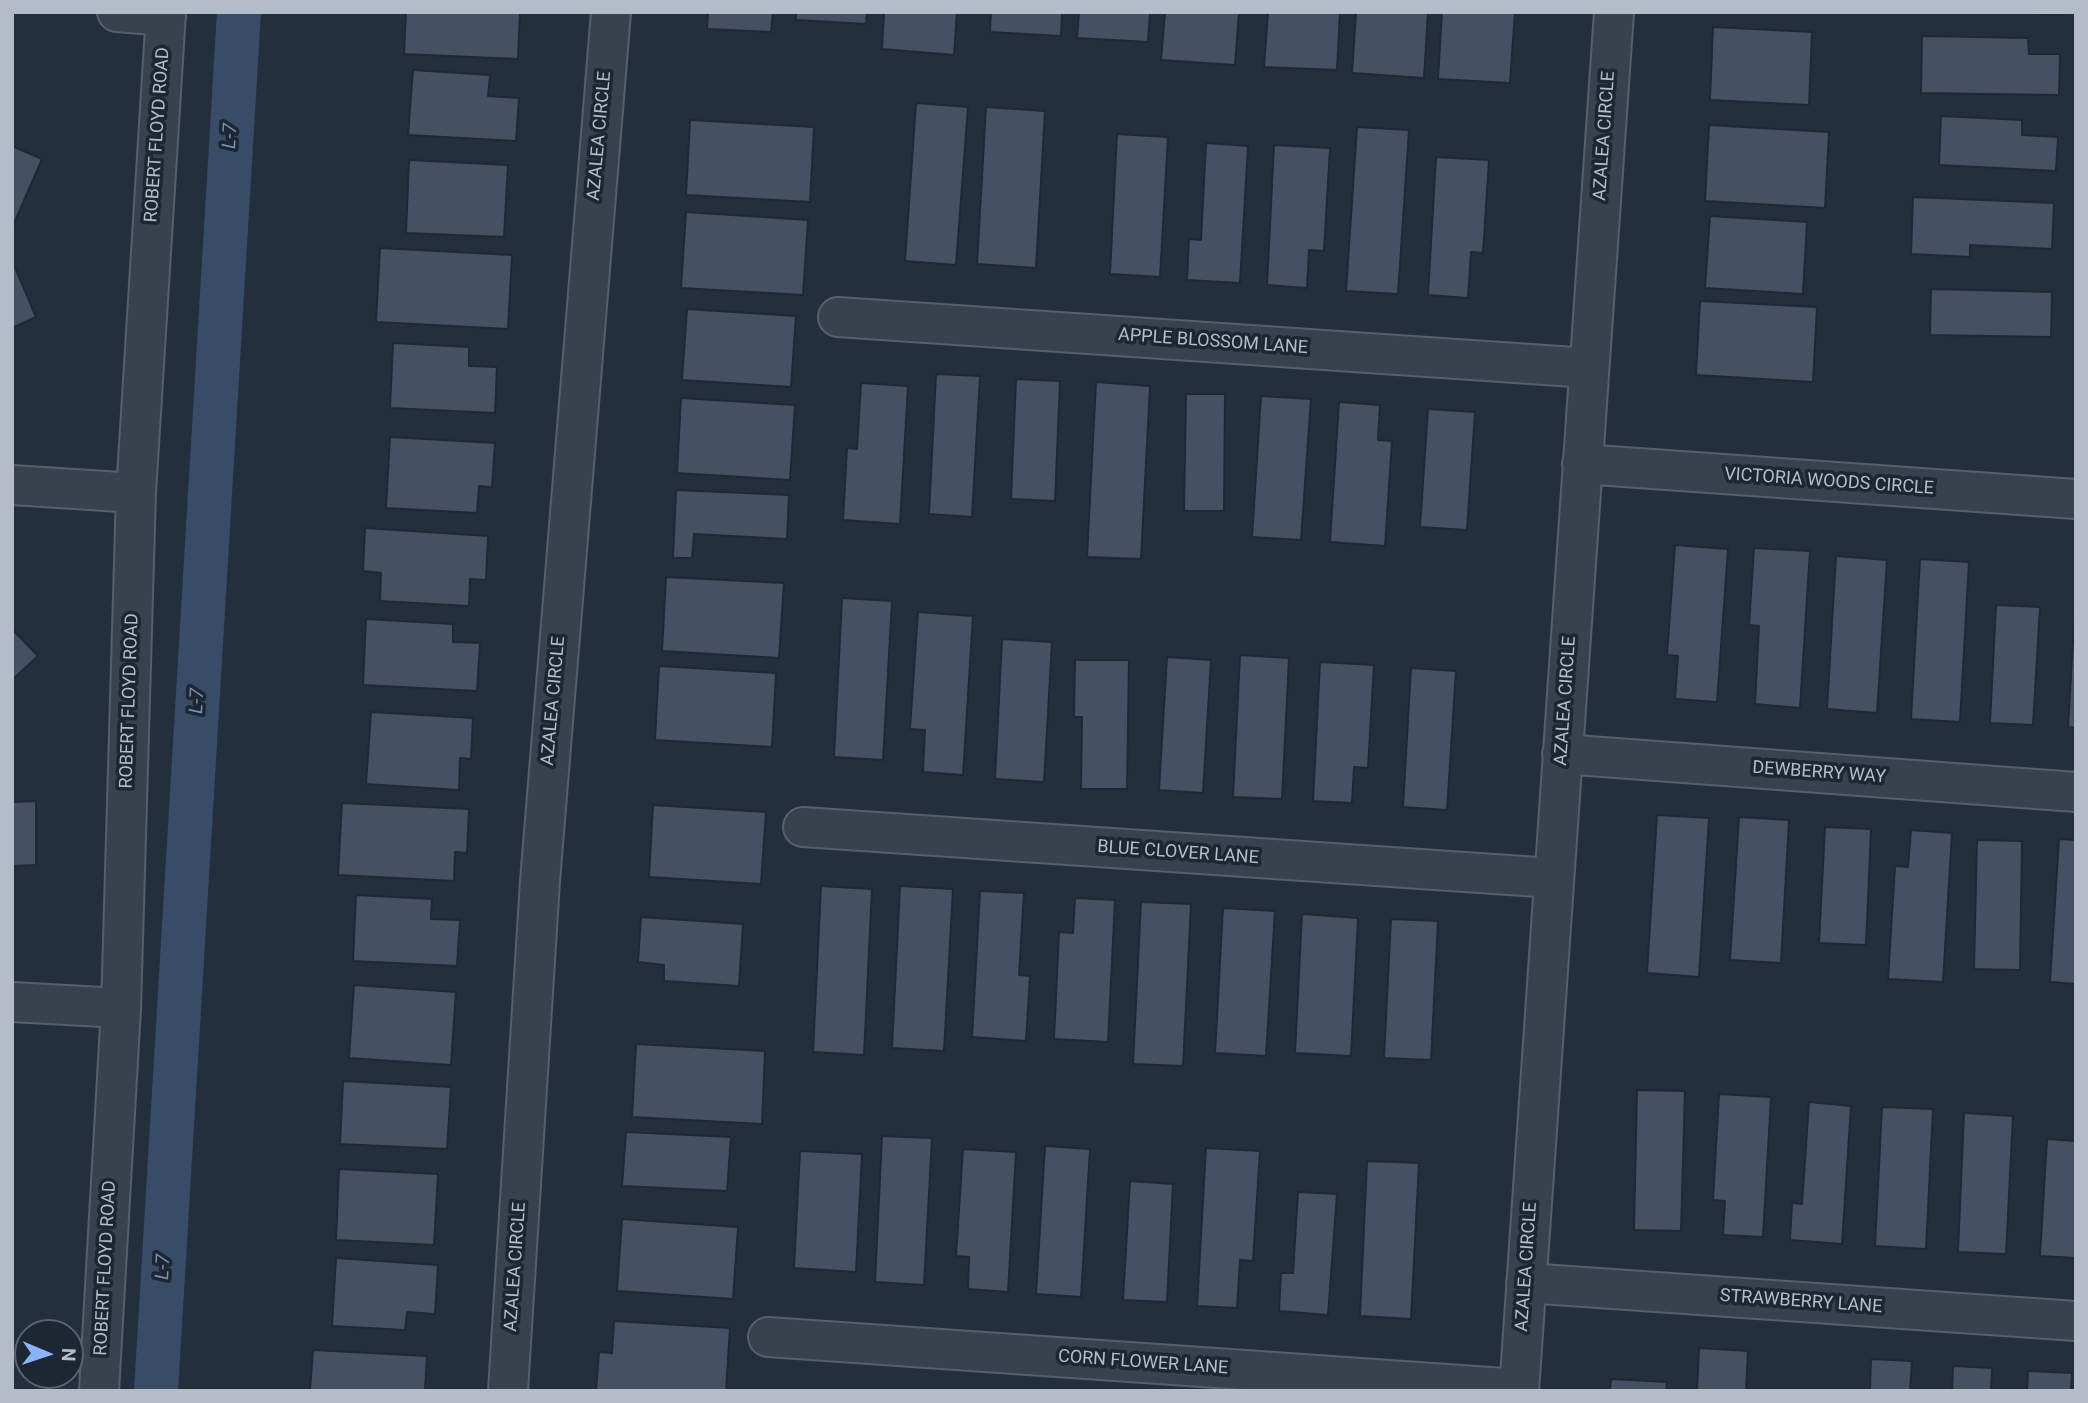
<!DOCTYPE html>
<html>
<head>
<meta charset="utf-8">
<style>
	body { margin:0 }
	#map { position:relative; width:2088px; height:1403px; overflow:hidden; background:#242f3e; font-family:Roboto,sans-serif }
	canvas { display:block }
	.frame { position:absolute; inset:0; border:14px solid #b4bcc9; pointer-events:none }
	.north { position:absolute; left:14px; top:1319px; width:70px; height:70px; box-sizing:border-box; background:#1d2633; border:2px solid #59626f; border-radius:50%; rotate:92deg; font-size:19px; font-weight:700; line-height:28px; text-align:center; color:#b4bcc9 }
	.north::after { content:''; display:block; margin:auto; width:24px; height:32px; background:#8ab4f8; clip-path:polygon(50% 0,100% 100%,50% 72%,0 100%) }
</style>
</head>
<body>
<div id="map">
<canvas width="2088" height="1403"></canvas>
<div class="frame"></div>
<div class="north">N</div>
</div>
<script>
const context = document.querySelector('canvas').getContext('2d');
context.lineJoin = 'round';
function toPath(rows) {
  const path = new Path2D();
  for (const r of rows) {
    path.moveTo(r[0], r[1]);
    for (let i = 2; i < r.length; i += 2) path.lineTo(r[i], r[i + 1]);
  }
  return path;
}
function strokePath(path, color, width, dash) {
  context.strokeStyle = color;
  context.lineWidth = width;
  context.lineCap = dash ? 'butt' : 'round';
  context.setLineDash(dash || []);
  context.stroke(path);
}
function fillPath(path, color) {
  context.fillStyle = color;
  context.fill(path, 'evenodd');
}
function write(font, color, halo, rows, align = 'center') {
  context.font = font + ' Roboto,sans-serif';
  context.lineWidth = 7;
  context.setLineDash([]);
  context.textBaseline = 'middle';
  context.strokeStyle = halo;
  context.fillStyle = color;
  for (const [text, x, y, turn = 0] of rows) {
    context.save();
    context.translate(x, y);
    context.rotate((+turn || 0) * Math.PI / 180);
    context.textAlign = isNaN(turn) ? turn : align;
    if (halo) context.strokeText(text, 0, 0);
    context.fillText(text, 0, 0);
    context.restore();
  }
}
const canal = toPath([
	[156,1391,239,12]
]);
const building = toPath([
	[406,12,520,12,518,59,404,54,406,12],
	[708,12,773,12,771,32,707,29,708,12],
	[796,12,867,12,866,24,796,20,796,12],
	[884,12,957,12,954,55,882,49,884,12],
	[991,12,1062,12,1061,36,990,32,991,12],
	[1079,12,1150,12,1148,42,1077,38,1079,12],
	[1165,12,1239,12,1235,65,1161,60,1165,12],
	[1268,12,1340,12,1337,70,1264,67,1268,12],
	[1356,12,1428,12,1424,78,1352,73,1356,12],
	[1442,12,1515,12,1510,83,1438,79,1442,12],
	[2011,12,2063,12,2063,15,2011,12],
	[1713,27,1812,32,1809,105,1710,100,1713,27],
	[1922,36,2028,38,2029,54,2060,54,2059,95,1921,93,1922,36],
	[413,70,490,75,488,96,519,98,516,141,408,135,413,70],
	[916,103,968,107,956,265,905,261,916,103],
	[986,107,1045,111,1036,268,977,264,986,107],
	[1941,116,2022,120,2022,135,2058,137,2056,171,1939,165,1941,116],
	[690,120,814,127,810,202,686,195,690,120],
	[1709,125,1829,132,1825,208,1705,201,1709,125],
	[1357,127,1409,130,1398,294,1346,291,1357,127],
	[1117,134,1168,137,1160,277,1110,274,1117,134],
	[1206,143,1248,146,1240,283,1187,280,1189,239,1201,240,1206,143],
	[1274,145,1330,148,1324,251,1309,250,1307,288,1267,285,1274,145],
	[12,146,42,159,12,228,12,146],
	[1436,157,1489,160,1483,253,1471,252,1468,298,1428,295,1436,157],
	[409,160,508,165,504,237,406,233,409,160],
	[1913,197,2054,203,2052,249,1970,245,1970,257,1911,254,1913,197],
	[686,212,808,220,803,295,681,288,686,212],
	[1710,216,1807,222,1803,294,1705,288,1710,216],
	[380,248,512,255,508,329,376,322,380,248],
	[14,265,36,317,12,328,12,266,14,265],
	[1931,289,2052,292,2051,337,1930,335,1931,289],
	[1700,301,1817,307,1813,382,1696,375,1700,301],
	[687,309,796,316,791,387,682,380,687,309],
	[393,343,469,347,469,366,497,367,495,413,390,408,393,343],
	[936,374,980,376,972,517,929,514,936,374],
	[1016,379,1060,381,1055,501,1011,499,1016,379],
	[1096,382,1150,386,1141,559,1087,557,1096,382],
	[861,383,908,386,900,524,843,520,847,448,857,449,861,383],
	[1186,394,1225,394,1224,511,1184,511,1186,394],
	[1261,396,1311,399,1301,540,1252,537,1261,396],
	[681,398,795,405,790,480,677,473,681,398],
	[1339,402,1380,405,1378,440,1392,441,1385,546,1330,542,1339,402],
	[1428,409,1475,412,1467,530,1420,527,1428,409],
	[390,437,495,443,492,487,479,486,477,513,386,508,390,437],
	[676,490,789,495,787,539,694,534,692,558,673,558,676,490],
	[365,528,488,536,486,580,470,579,469,606,380,601,381,573,363,571,365,528],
	[1675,545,1728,549,1717,702,1675,699,1678,656,1667,655,1675,545],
	[1754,548,1810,551,1800,708,1755,704,1759,626,1749,625,1754,548],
	[1836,556,1887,560,1877,713,1827,709,1836,556],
	[1920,559,1969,562,1960,722,1911,719,1920,559],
	[666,577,784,583,779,658,662,651,666,577],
	[2076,591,2076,728,2068,727,2076,591],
	[842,598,892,601,883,760,834,757,842,598],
	[1996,605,2040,607,2033,725,1990,723,1996,605],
	[918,612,973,616,963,775,923,772,925,730,910,729,918,612],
	[366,619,453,624,453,642,480,643,477,691,363,685,366,619],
	[12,629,38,656,12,680,12,629],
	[1002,639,1052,642,1044,782,995,779,1002,639],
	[1240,655,1289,658,1282,799,1233,797,1240,655],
	[1167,657,1211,660,1203,793,1159,790,1167,657],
	[1075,660,1129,660,1127,789,1081,789,1082,717,1074,717,1075,660],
	[1320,662,1374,665,1368,768,1354,767,1352,803,1313,801,1320,662],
	[659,666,776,673,772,747,655,740,659,666],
	[1411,668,1456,671,1447,810,1403,807,1411,668],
	[371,712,473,718,471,759,460,758,459,790,366,784,371,712],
	[36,801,36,865,12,866,12,802,36,801],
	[342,803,469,809,467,853,455,852,454,881,338,875,342,803],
	[653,805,766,812,761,884,649,877,653,805],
	[1657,815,1709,818,1699,977,1647,973,1657,815],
	[1739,817,1789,820,1781,963,1730,960,1739,817],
	[1825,827,1871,829,1866,945,1819,943,1825,827],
	[1911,830,1952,833,1943,982,1888,979,1895,866,1908,867,1911,830],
	[2059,839,2076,840,2076,984,2050,982,2059,839],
	[1977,840,2022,841,2020,970,1974,969,1977,840],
	[821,886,872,889,864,1055,813,1052,821,886],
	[900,886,953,889,944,1051,892,1048,900,886],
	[980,891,1024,893,1019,975,1030,976,1026,1041,972,1037,980,891],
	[356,895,432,899,431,919,460,920,457,966,353,961,356,895],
	[1075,898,1115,900,1108,1042,1054,1039,1059,932,1073,933,1075,898],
	[1141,902,1191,904,1183,1066,1133,1064,1141,902],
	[1223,908,1275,911,1266,1056,1215,1053,1223,908],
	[1302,914,1358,918,1351,1056,1295,1053,1302,914],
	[641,917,743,924,739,986,664,981,664,965,638,962,641,917],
	[1391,919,1438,921,1431,1060,1384,1058,1391,919],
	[354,985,456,992,451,1065,349,1058,354,985],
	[636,1044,765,1051,762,1124,632,1117,636,1044],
	[343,1081,451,1087,447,1149,340,1144,343,1081],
	[1637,1090,1685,1091,1681,1231,1634,1230,1637,1090],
	[1719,1094,1771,1097,1763,1237,1723,1235,1725,1201,1713,1200,1719,1094],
	[1809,1102,1851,1106,1842,1244,1790,1240,1792,1203,1802,1204,1809,1102],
	[1882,1107,1933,1109,1926,1249,1875,1246,1882,1107],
	[1964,1113,2013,1116,2006,1254,1958,1252,1964,1113],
	[626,1132,731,1137,727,1191,622,1186,626,1132],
	[882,1136,932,1138,924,1285,875,1282,882,1136],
	[2047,1139,2076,1141,2076,1258,2040,1256,2047,1139],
	[1045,1146,1090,1149,1081,1297,1036,1294,1045,1146],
	[1206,1148,1260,1151,1253,1261,1240,1260,1237,1308,1197,1306,1206,1148],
	[963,1149,1016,1152,1008,1292,968,1289,969,1257,956,1256,963,1149],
	[800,1151,862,1154,856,1272,794,1268,800,1151],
	[1367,1161,1419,1163,1411,1319,1360,1316,1367,1161],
	[339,1169,438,1174,434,1245,336,1240,339,1169],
	[1130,1181,1173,1184,1167,1302,1123,1300,1130,1181],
	[1298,1192,1337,1194,1328,1315,1279,1311,1281,1273,1293,1273,1298,1192],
	[622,1219,738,1227,733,1299,617,1291,622,1219],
	[336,1258,438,1265,435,1314,407,1312,405,1330,332,1326,336,1258],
	[614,1321,730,1328,726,1391,596,1391,599,1352,612,1353,614,1321],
	[1699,1348,1748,1351,1746,1391,1697,1391,1699,1348],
	[313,1350,427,1356,425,1391,310,1391,313,1350],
	[1871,1359,1912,1361,1910,1391,1870,1391,1871,1359],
	[1953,1366,1992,1368,1991,1391,1952,1391,1953,1366],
	[2028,1371,2072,1373,2071,1391,2027,1391,2028,1371],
	[1611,1379,1667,1382,1666,1391,1610,1391,1611,1379]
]);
const street = toPath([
	[117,12,166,16],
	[838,317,1589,368],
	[1582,464,2076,499],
	[12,485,136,493],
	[1562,754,2076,792],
	[803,827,1553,878],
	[12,1002,121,1008],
	[1526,1283,2076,1321],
	[768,1337,1519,1389],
	[99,1391,121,1008,136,493,166,12],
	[508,1391,540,881,611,12],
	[1519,1391,1614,12]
]);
const streetNames = [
	["ROBERT FLOYD ROAD",158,135,-86],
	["AZALEA CIRCLE",600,136,-85],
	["AZALEA CIRCLE",1605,136,-86],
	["APPLE BLOSSOM LANE",1213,342,4],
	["VICTORIA WOODS CIRCLE",1829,482,4],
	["ROBERT FLOYD ROAD",130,701,-88],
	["AZALEA CIRCLE",554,701,-85],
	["AZALEA CIRCLE",1566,701,-86],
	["DEWBERRY WAY",1819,773,4],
	["BLUE CLOVER LANE",1178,853,4],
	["AZALEA CIRCLE",516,1267,-86],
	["AZALEA CIRCLE",1527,1267,-86],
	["ROBERT FLOYD ROAD",106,1268,-87],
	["STRAWBERRY LANE",1801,1302,4],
	["CORN FLOWER LANE",1143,1363,4]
];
const waterNames = [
	["L-7",231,136,-87],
	["L-7",198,701,-87],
	["L-7",164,1267,-87]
];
strokePath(canal, '#394c67', 44);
fillPath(building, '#455162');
strokePath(building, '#1f2835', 2);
strokePath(street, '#565f6c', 42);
strokePath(street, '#38414e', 38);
write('18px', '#b4bcc9', '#1d2633', streetNames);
write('italic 19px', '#7c92b1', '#1d2633', waterNames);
</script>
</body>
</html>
